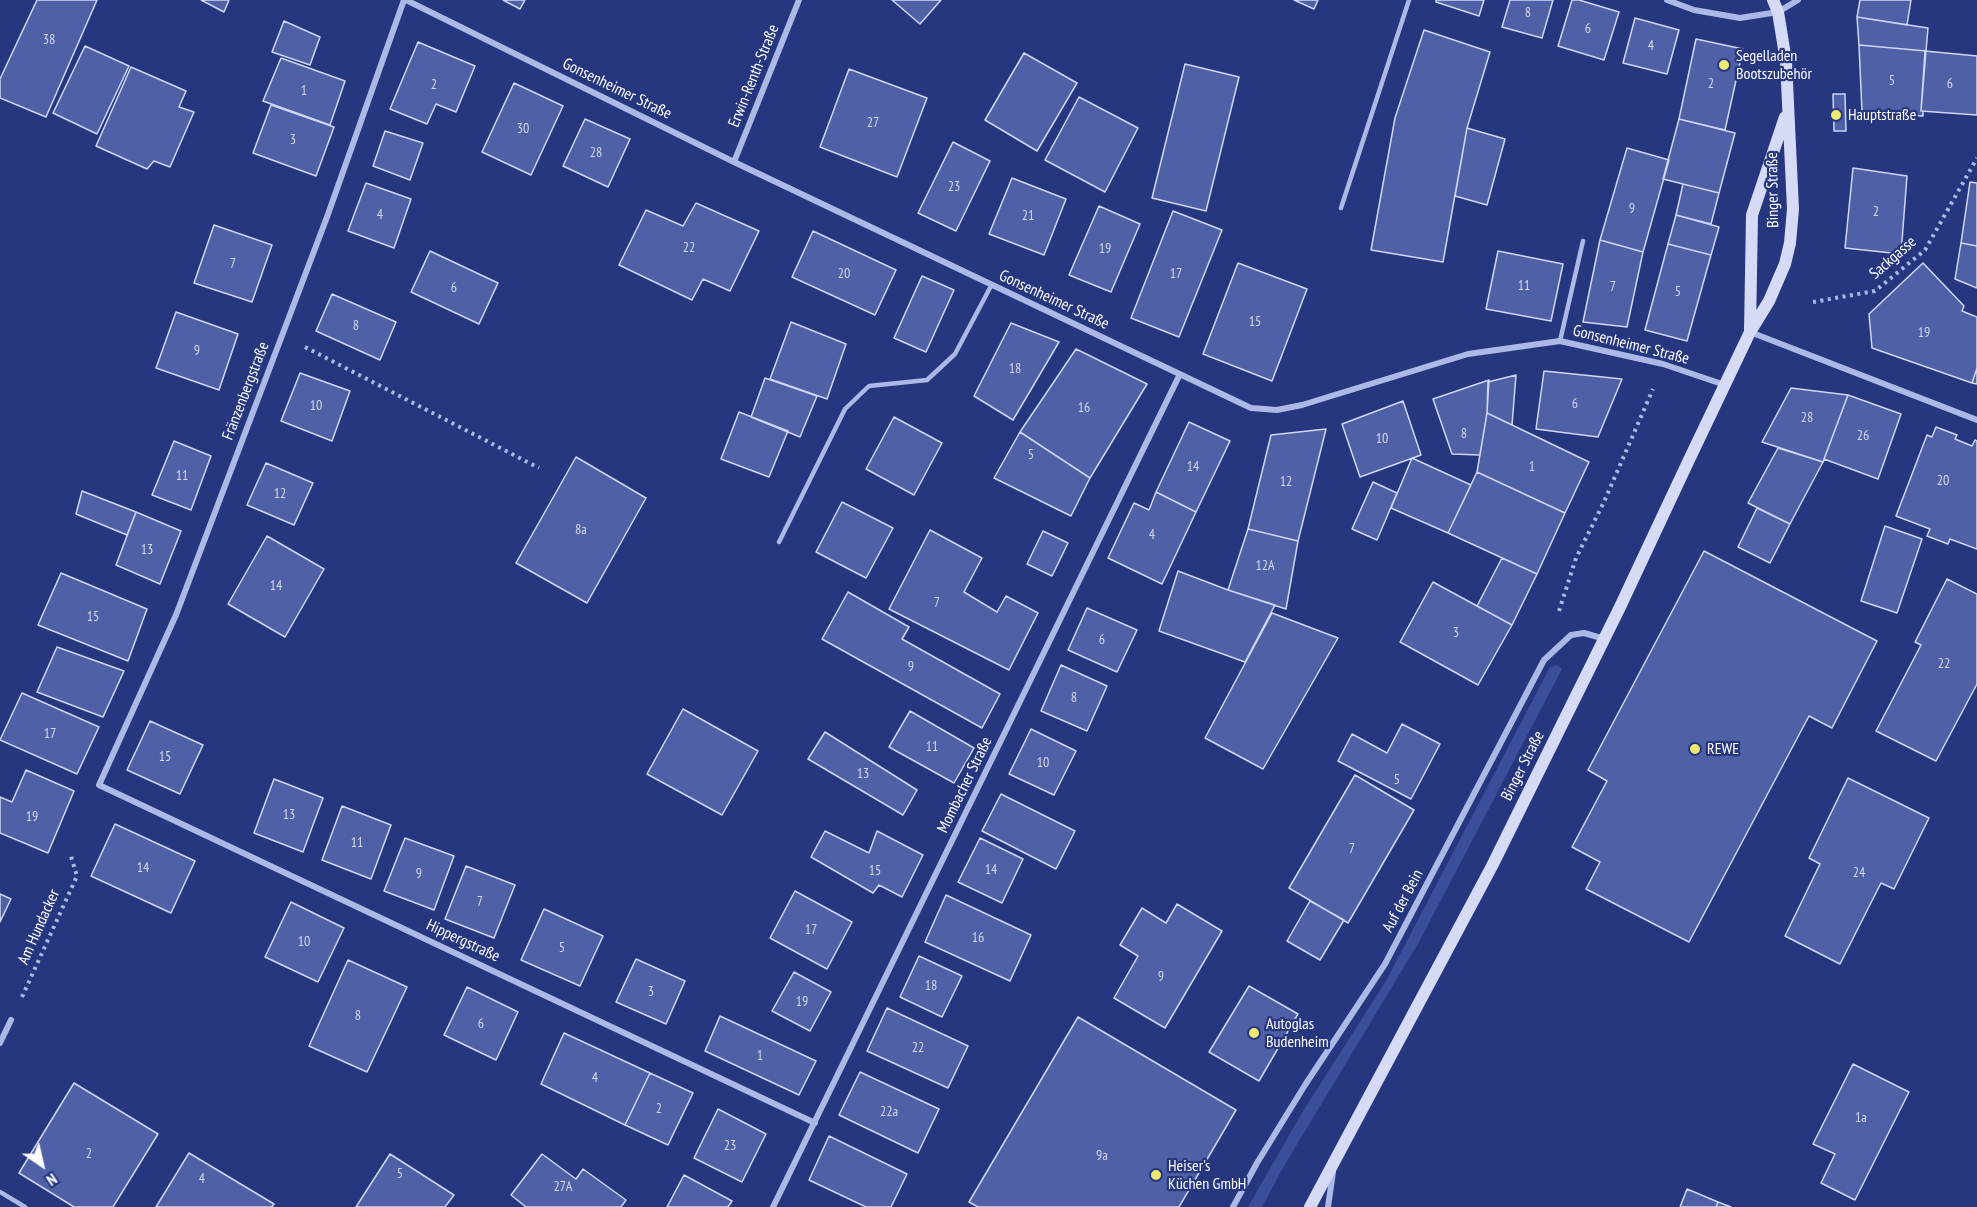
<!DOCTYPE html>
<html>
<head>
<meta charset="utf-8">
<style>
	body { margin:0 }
	#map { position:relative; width:1977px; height:1207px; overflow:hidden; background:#26377f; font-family:"PT Sans Narrow",sans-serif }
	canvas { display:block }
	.north { position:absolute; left:12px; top:1135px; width:60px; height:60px; -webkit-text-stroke:4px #26377f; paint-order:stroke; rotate:146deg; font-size:16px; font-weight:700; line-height:24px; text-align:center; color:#fff }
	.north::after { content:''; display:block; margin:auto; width:21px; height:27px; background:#fff; clip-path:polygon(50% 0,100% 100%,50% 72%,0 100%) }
</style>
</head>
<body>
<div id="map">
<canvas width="1977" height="1207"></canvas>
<div class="north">N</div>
</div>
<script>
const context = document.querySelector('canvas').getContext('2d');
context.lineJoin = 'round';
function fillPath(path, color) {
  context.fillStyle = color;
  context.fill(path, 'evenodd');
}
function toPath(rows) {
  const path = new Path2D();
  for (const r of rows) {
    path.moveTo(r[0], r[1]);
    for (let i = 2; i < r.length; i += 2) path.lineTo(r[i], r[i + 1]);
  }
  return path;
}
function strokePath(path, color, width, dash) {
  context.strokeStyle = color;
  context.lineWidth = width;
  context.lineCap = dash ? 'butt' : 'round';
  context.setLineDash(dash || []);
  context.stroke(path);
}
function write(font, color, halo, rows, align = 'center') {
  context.font = font + ' "PT Sans Narrow",sans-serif';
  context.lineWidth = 4.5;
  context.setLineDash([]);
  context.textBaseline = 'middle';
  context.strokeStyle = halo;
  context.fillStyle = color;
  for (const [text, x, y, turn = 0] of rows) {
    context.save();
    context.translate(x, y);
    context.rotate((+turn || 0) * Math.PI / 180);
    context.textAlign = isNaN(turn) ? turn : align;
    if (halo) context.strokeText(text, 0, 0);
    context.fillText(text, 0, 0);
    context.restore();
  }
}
const green = toPath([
	[1557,665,1562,669,1419,942,1284,1166,1262,1207,1248,1207,1303,1111,1386,981,1550,667]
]);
const building = toPath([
	[37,0,97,0,46,117,0,98,0,79,37,0],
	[201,0,229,0,224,12,201,0],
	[503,0,525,0,520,9,503,0],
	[892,0,941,0,920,24,892,0],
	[1294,0,1318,0,1314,9,1294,0],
	[1436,0,1484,0,1479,16,1436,2,1436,0],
	[1510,0,1553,0,1542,38,1502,27,1510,0],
	[1572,0,1579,0,1619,12,1604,60,1558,46,1572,0],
	[1860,0,1911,0,1907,25,1857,17,1860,0],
	[1857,17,1928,28,1926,51,1859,45,1857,17],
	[1635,18,1679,30,1667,74,1623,63,1635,18],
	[284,21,320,37,310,65,272,52,284,21],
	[1424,30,1490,52,1467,128,1443,262,1371,250,1395,118,1424,30],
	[1696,39,1743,49,1725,130,1679,119,1696,39],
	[418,42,475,66,456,112,436,104,427,124,390,109,418,42],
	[1859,45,1926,51,1921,111,1923,111,1923,116,1862,112,1859,45],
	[85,46,129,66,97,134,53,113,85,46],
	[1925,51,1977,56,1977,115,1921,111,1925,51],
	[1024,53,1077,83,1037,151,985,120,1024,53],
	[281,58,345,81,330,125,263,101,281,58],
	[1185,64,1239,77,1206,211,1152,198,1185,64],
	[131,67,186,91,179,107,194,112,170,167,154,161,147,169,96,146,131,67],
	[849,69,927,98,897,177,820,147,849,69],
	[514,83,563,106,531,175,482,152,514,83],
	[1833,94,1845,94,1846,131,1834,131,1833,94],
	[1079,97,1138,128,1105,192,1045,160,1079,97],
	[271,105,334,127,316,176,253,153,271,105],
	[585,119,630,139,608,187,563,166,585,119],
	[1679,119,1735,133,1719,193,1663,179,1679,119],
	[1467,128,1505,139,1487,205,1455,196,1467,128],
	[385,131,423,143,410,180,373,166,385,131],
	[953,142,990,161,956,231,918,213,953,142],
	[1627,148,1669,160,1643,252,1600,240,1627,148],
	[1853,168,1907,176,1901,254,1845,248,1853,168],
	[1012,178,1066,199,1044,255,989,234,1012,178],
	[1970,182,1977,183,1977,246,1961,243,1970,182],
	[366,183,411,199,394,248,348,231,366,183],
	[1683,184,1719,193,1711,224,1676,215,1683,184],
	[696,203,759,231,730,291,703,279,692,300,619,265,646,210,683,226,696,203],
	[1099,206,1140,224,1111,292,1069,275,1099,206],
	[1173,211,1222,230,1179,337,1131,318,1173,211],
	[1676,215,1719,227,1711,255,1668,244,1676,215],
	[214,225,272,245,252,302,194,283,214,225],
	[813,231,896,270,875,315,792,277,813,231],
	[1600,240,1643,252,1627,327,1583,322,1600,240],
	[1961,243,1977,246,1977,288,1955,279,1961,243],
	[1668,244,1711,255,1687,341,1645,330,1668,244],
	[430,251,498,283,479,324,411,292,430,251],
	[1498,251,1563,264,1551,321,1486,309,1498,251],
	[1238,263,1307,289,1272,381,1203,354,1238,263],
	[1923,263,1964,306,1962,311,1977,317,1977,368,1972,383,1872,348,1869,314,1923,263],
	[922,276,954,290,926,352,894,338,922,276],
	[332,294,396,322,380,360,316,331,332,294],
	[176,312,238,334,219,390,156,368,176,312],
	[791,322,846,344,827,399,770,379,791,322],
	[1011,323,1059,342,1013,420,974,396,1011,323],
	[1076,349,1147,384,1090,478,1020,432,1076,349],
	[1977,368,1977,384,1972,383,1977,368],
	[1544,371,1622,379,1598,437,1536,429,1544,371],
	[300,373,350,391,332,441,281,421,300,373],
	[1516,375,1512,425,1487,413,1488,382,1516,375],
	[765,378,817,396,800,437,751,417,765,378],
	[1489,380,1487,413,1480,455,1452,454,1433,399,1489,380],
	[1791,388,1848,395,1823,462,1762,442,1791,388],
	[1848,395,1901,414,1878,479,1824,459,1848,395],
	[1403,401,1421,455,1360,477,1342,424,1403,401],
	[739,412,788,431,769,477,721,459,739,412],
	[1487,413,1589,462,1565,513,1477,472,1487,413],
	[894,417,942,443,914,495,866,469,894,417],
	[1189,422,1230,441,1196,512,1156,492,1189,422],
	[1936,427,1957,435,1955,439,1972,446,1975,440,1977,441,1977,549,1950,539,1948,544,1927,536,1930,529,1896,516,1927,435,1932,437,1936,427],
	[1326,429,1298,541,1248,529,1271,435,1326,429],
	[1020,432,1090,478,1071,516,994,478,1020,432],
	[174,441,211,456,191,510,152,495,174,441],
	[1778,448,1823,462,1790,524,1748,503,1778,448],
	[576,457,646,498,587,603,516,563,576,457],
	[1412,458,1471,485,1448,533,1391,508,1412,458],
	[266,463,313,483,294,525,247,505,266,463],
	[1477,472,1565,513,1537,574,1448,533,1477,472],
	[1373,482,1397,493,1377,540,1352,529,1373,482],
	[82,491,136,512,127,535,76,514,82,491],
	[1156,492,1196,512,1162,584,1108,558,1134,503,1149,510,1156,492],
	[842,502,893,528,866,578,816,552,842,502],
	[1757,508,1790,524,1770,563,1738,547,1757,508],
	[136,512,181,531,160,584,116,565,136,512],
	[1885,526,1922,539,1897,613,1861,601,1885,526],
	[1248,529,1298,541,1286,609,1228,590,1248,529],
	[930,530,982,558,964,592,997,612,1006,596,1038,613,1009,670,889,609,930,530],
	[1043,531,1068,543,1052,576,1027,564,1043,531],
	[267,536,324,569,285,637,228,604,267,536],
	[1704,551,1877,641,1832,728,1809,716,1689,942,1586,889,1600,862,1572,847,1607,781,1588,770,1704,551],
	[1502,558,1537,574,1512,625,1477,606,1502,558],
	[1178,571,1228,590,1275,605,1245,662,1159,631,1178,571],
	[61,573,147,609,128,661,38,625,61,573],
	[1947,579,1977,594,1977,684,1936,761,1876,731,1921,645,1915,642,1947,579],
	[1433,582,1512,625,1478,685,1400,642,1433,582],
	[848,592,909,627,902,639,1000,694,982,728,822,639,848,592],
	[1087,608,1137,630,1117,672,1068,650,1087,608],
	[1272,613,1338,638,1263,769,1205,738,1272,613],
	[57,647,124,671,103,717,37,692,57,647],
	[1061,665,1107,686,1087,731,1041,711,1061,665],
	[22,693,99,727,77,774,0,740,22,693],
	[683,709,758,751,722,815,647,774,683,709],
	[910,711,974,748,954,783,889,747,910,711],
	[150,721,203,745,180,794,127,770,150,721],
	[1402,724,1440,744,1411,799,1338,761,1352,734,1387,753,1402,724],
	[1031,729,1076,751,1054,795,1009,774,1031,729],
	[825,732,917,790,903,815,808,759,825,732],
	[26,770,74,791,48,853,0,833,0,797,12,802,26,770],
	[1355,775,1414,810,1348,923,1289,888,1355,775],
	[1848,778,1929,818,1894,889,1881,883,1840,964,1785,936,1820,864,1809,858,1848,778],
	[274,779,323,798,303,852,254,833,274,779],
	[1001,794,1075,831,1056,869,982,831,1001,794],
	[342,806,391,825,371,879,322,860,342,806],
	[115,824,195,861,171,913,91,876,115,824],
	[825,831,869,853,877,831,923,855,902,897,879,885,873,893,811,857,825,831],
	[405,838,454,856,434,910,384,891,405,838],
	[980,838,1023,859,1002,903,958,882,980,838],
	[466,866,515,885,494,938,445,919,466,866],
	[795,891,852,922,827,969,770,938,795,891],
	[0,894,11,899,0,922,0,894],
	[946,895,1031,935,1010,981,925,942,946,895],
	[1310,901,1344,920,1320,960,1287,941,1310,901],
	[291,902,344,928,318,982,265,957,291,902],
	[1177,904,1222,931,1165,1028,1114,998,1138,956,1120,945,1142,908,1166,923,1177,904],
	[544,909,603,936,580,986,521,960,544,909],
	[919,956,962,976,942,1017,900,997,919,956],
	[636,959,685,981,666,1024,616,1002,636,959],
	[348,960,407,987,367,1072,309,1046,348,960],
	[794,972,831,992,810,1031,772,1011,794,972],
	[1249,986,1298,1014,1259,1081,1209,1052,1249,986],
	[467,987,518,1012,496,1060,444,1035,467,987],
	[887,1008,968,1046,948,1088,867,1051,887,1008],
	[720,1016,816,1061,799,1095,705,1051,720,1016],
	[1078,1017,1236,1110,1179,1207,978,1207,969,1202,1078,1017],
	[564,1033,650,1073,625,1125,541,1084,564,1033],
	[1853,1064,1909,1092,1855,1200,1821,1183,1835,1154,1813,1144,1853,1064],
	[860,1072,939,1109,918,1153,839,1115,860,1072],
	[650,1073,693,1093,668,1145,625,1125,650,1073],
	[74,1083,158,1134,113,1207,74,1207,19,1173,74,1083],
	[718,1109,766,1134,742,1182,694,1158,718,1109],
	[829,1136,907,1174,891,1207,866,1207,809,1180,829,1136],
	[189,1153,274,1204,272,1207,156,1207,189,1153],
	[390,1154,454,1195,445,1207,356,1207,390,1154],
	[542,1154,576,1179,583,1169,626,1200,621,1207,526,1207,511,1195,542,1154],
	[684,1175,732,1201,728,1207,667,1207,684,1175],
	[1687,1189,1718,1202,1716,1207,1680,1207,1687,1189],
	[1718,1202,1731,1207,1716,1207,1718,1202]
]);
const path = toPath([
	[1813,302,1875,291,1925,250,1977,158],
	[305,347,539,468],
	[1559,611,1576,558,1604,502,1653,389],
	[22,997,77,876,70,853]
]);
const service = toPath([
	[1341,208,1409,0],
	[1560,341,1583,241],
	[779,542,845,409,869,386,927,380,955,354,991,286],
	[0,1192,25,1207]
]);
const minor = toPath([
	[404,0,327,217,176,615,99,785,815,1123],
	[406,0,734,162,1251,408,1277,410,1302,405,1468,354,1560,341,1663,364,1725,385],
	[1667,0,1694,10,1740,18,1778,12,1798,0],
	[734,162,799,0],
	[1750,332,1977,420],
	[0,1043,11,1020],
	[773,1207,1180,374],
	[1233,1207,1257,1163,1305,1085,1385,964,1544,660,1571,635,1584,633,1605,639],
	[1328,1207,1333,1172]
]);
const secondary = toPath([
	[1750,331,1752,215,1785,117],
	[1310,1207,1492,866,1620,607,1688,462,1750,332,1769,301,1785,264,1790,243,1793,209,1786,61,1778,12,1773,0]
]);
const markers = [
	[1724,65,6,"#eee971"],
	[1836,115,6,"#eee971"],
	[1695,749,6,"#eee971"],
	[1254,1033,6,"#eee971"],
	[1156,1175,6,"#eee971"]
];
const numberNames = [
	["8",1528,13],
	["6",1588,29],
	["38",49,40],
	["4",1651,46],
	["5",1892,81],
	["2",1711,84],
	["6",1950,84],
	["2",434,85],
	["1",304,91],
	["27",873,123],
	["30",523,129],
	["3",293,140],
	["28",596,153],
	["23",954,187],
	["9",1632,209],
	["2",1876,212],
	["4",380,215],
	["21",1028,216],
	["22",689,248],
	["19",1105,249],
	["7",233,264],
	["20",844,274],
	["17",1176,274],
	["11",1524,286],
	["7",1613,287],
	["6",454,288],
	["5",1678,292],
	["15",1255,322],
	["8",356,326],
	["19",1924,333],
	["9",197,351],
	["18",1015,369],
	["6",1575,404],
	["10",316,406],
	["16",1084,408],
	["28",1807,418],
	["8",1464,434],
	["26",1863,436],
	["10",1382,439],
	["5",1031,455],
	["14",1193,467],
	["1",1532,467],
	["11",182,476],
	["20",1943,481],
	["12",1286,482],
	["12",280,494],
	["8a",581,530],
	["4",1152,535],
	["13",147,550],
	["12A",1265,566],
	["14",276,586],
	["7",937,603],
	["15",93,617],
	["3",1456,633],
	["6",1102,640],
	["22",1944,664],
	["9",911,667],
	["8",1074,698],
	["17",50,734],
	["11",932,747],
	["15",165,757],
	["10",1043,763],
	["13",863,774],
	["5",1397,780],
	["13",289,815],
	["19",32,817],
	["11",357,843],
	["7",1352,849],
	["14",143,868],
	["14",991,870],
	["15",875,871],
	["24",1859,873],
	["9",419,874],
	["7",480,902],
	["17",811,930],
	["16",978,938],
	["10",304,942],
	["5",562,948],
	["9",1161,977],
	["18",931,986],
	["3",651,992],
	["19",802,1002],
	["8",358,1016],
	["6",481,1024],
	["22",918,1048],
	["1",760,1056],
	["4",595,1078],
	["2",659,1109],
	["22a",889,1112],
	["1a",1861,1118],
	["23",730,1146],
	["2",89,1154],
	["9a",1102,1156],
	["5",400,1174],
	["4",202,1179],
	["27A",563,1187]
];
const poiNames = [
	["Segelladen",1736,56],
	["Bootszubehör",1736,74],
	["Hauptstraße",1848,115],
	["REWE",1707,749],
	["Autoglas",1266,1024],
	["Budenheim",1266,1042],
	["Heiser's",1168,1166],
	["Küchen GmbH",1168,1184]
];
const streetNames = [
	["Erwin-Renth-Straße",754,76,-68],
	["Gonsenheimer Straße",617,89,26],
	["Binger Straße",1773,190,-91],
	["Sackgasse",1893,258,-41],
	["Gonsenheimer Straße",1054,300,25],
	["Gonsenheimer Straße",1631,345,14],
	["Fränzenbergstraße",246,391,-69],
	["Binger Straße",1523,766,-63],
	["Mombacher Straße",965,785,-64],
	["Auf der Bein",1403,901,-62],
	["Am Hundacker",39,927,-66],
	["Hippergstraße",463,941,25]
];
fillPath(green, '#3a4e9c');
fillPath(building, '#4f60a7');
strokePath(building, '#cfd7f4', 1.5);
strokePath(path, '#acb8e5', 4, [3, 4.5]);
strokePath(service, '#acb8e5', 4.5);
strokePath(minor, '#acb8e5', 6);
strokePath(secondary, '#d5dbf5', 12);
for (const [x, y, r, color] of markers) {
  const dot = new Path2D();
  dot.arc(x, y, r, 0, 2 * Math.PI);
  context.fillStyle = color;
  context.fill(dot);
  strokePath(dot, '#26377f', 2);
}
write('14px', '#d3d7e9', null, numberNames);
write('16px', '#fff', '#26377f', poiNames, 'left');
write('16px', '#fff', '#26377f', streetNames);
</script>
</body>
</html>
